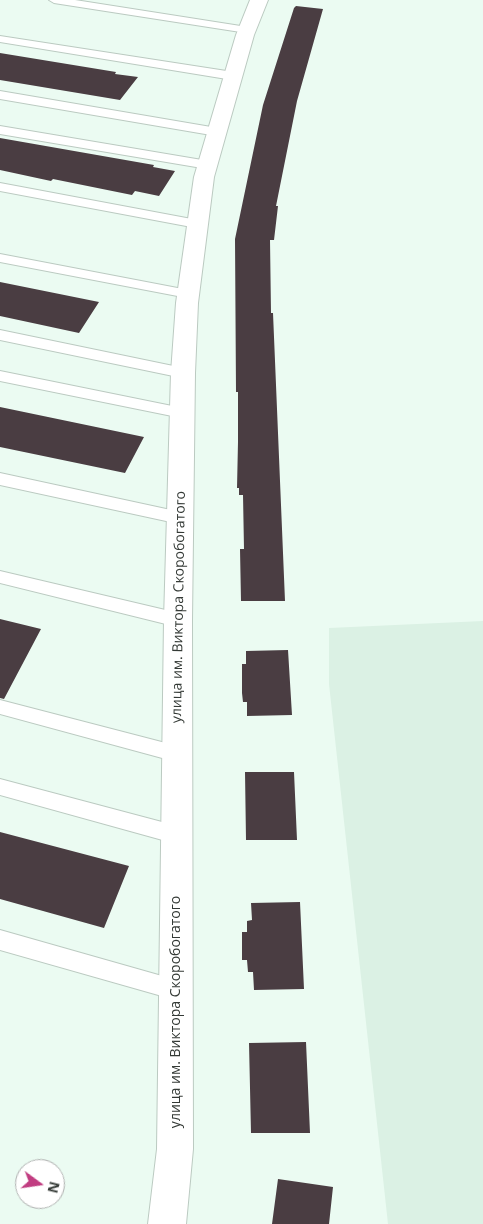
<!DOCTYPE html>
<html>
<head>
<meta charset="utf-8">
<style>
	body { margin:0 }
	#map { position:relative; width:483px; height:1224px; overflow:hidden; background:#ebfbf2; font-family:"Open Sans",sans-serif }
	canvas { display:block }
	.north { position:absolute; left:15px; top:1159px; width:50px; height:50px; box-sizing:border-box; background:#fff; border:1px solid #aeb0af; border-radius:50%; rotate:104deg; font-size:14px; font-weight:700; line-height:20px; text-align:center; color:#343a36 }
	.north::after { content:''; display:block; margin:auto; width:18px; height:22px; background:#c13d81; clip-path:polygon(50% 0,100% 100%,50% 72%,0 100%) }
</style>
</head>
<body>
<div id="map">
<canvas width="483" height="1224"></canvas>
<div class="north">N</div>
</div>
<script>
const context = document.querySelector('canvas').getContext('2d');
context.lineJoin = 'round';
function fillPath(path, color) {
  context.fillStyle = color;
  context.fill(path, 'evenodd');
}
function toPath(rows) {
  const path = new Path2D();
  for (const r of rows) {
    path.moveTo(r[0], r[1]);
    for (let i = 2; i < r.length; i += 2) path.lineTo(r[i], r[i + 1]);
  }
  return path;
}
function strokePath(path, color, width, dash) {
  context.strokeStyle = color;
  context.lineWidth = width;
  context.lineCap = dash ? 'butt' : 'round';
  context.setLineDash(dash || []);
  context.stroke(path);
}
function write(font, color, halo, rows, align = 'center') {
  context.font = font + ' "Open Sans",sans-serif';
  context.lineWidth = 5;
  context.setLineDash([]);
  context.textBaseline = 'middle';
  context.strokeStyle = halo;
  context.fillStyle = color;
  for (const [text, x, y, turn = 0] of rows) {
    context.save();
    context.translate(x, y);
    context.rotate((+turn || 0) * Math.PI / 180);
    context.textAlign = isNaN(turn) ? turn : align;
    if (halo) context.strokeText(text, 0, 0);
    context.fillText(text, 0, 0);
    context.restore();
  }
}
const built = toPath([
	[483,621,483,1224,388,1224,329,684,329,628]
]);
const building = toPath([
	[296,6,323,9,297,101,276,206,278,206,274,240,270,240,271,313,273,313,285,601,241,601,240,549,244,549,243,495,239,495,239,488,237,488,238,442,238,392,236,392,235,239,263,105,294,8],
	[0,53,116,72,115,74,138,77,120,100,0,80],
	[0,138,154,165,153,167,175,171,159,196,135,191,132,195,53,179,51,181,37,178,0,170],
	[0,282,99,302,79,333,0,316],
	[0,407,144,437,125,473,0,447],
	[0,619,41,629,4,699,0,698],
	[288,650,292,715,247,716,247,702,243,702,242,693,242,664,246,664,246,651],
	[245,772,294,772,297,840,246,840],
	[0,832,129,866,104,928,0,899],
	[300,902,304,989,254,990,253,972,248,972,247,960,242,960,242,932,247,932,247,921,252,920,251,903],
	[306,1042,310,1133,251,1133,249,1043],
	[278,1179,333,1187,329,1224,272,1224]
]);
const service = toPath([
	[49,0,75,0,247,27,253,30,247,33,54,3,49,0],
	[0,36,233,72,239,76,233,80,0,42,0,36],
	[0,91,217,128,223,132,217,136,0,99,0,91],
	[0,126,208,161,214,165,208,169,0,134,0,126],
	[0,183,197,220,204,224,197,228,0,191,0,183],
	[0,254,188,290,193,291,195,294,193,297,188,298,0,262,0,254],
	[0,330,183,368,188,370,190,373,188,376,183,378,0,340,0,330],
	[0,371,182,408,187,409,190,413,187,417,182,418,0,381,0,371],
	[0,473,180,512,186,514,188,518,186,522,180,524,0,485,0,473],
	[0,571,178,613,184,615,187,620,184,625,178,627,0,583,0,571],
	[0,700,177,746,184,748,187,754,184,760,177,762,0,714,0,700],
	[0,779,177,826,184,829,187,835,184,841,177,844,0,795,0,779],
	[0,930,176,980,184,983,187,990,184,997,176,1000,0,950,0,930]
]);
const minor = toPath([
	[250,0,268,0,254,35,214,177,198,303,195,373,192,620,193,1149,186,1224,148,1224,157,1149,164,620,171,373,176,303,194,177,236,35,250,0]
]);
const streetNames = [
	["улица им. Виктора Скоробогатого",179,607,-89],
	["улица им. Виктора Скоробогатого",176,1012,-90]
];
fillPath(built, '#dbf1e4');
fillPath(building, '#4a3d42');
strokePath(service, '#bbcac1', 2);
strokePath(minor, '#bbcac1', 2);
fillPath(service, '#fff');
fillPath(minor, '#fff');
write('14px', '#343a36', '#fff', streetNames);
</script>
</body>
</html>
